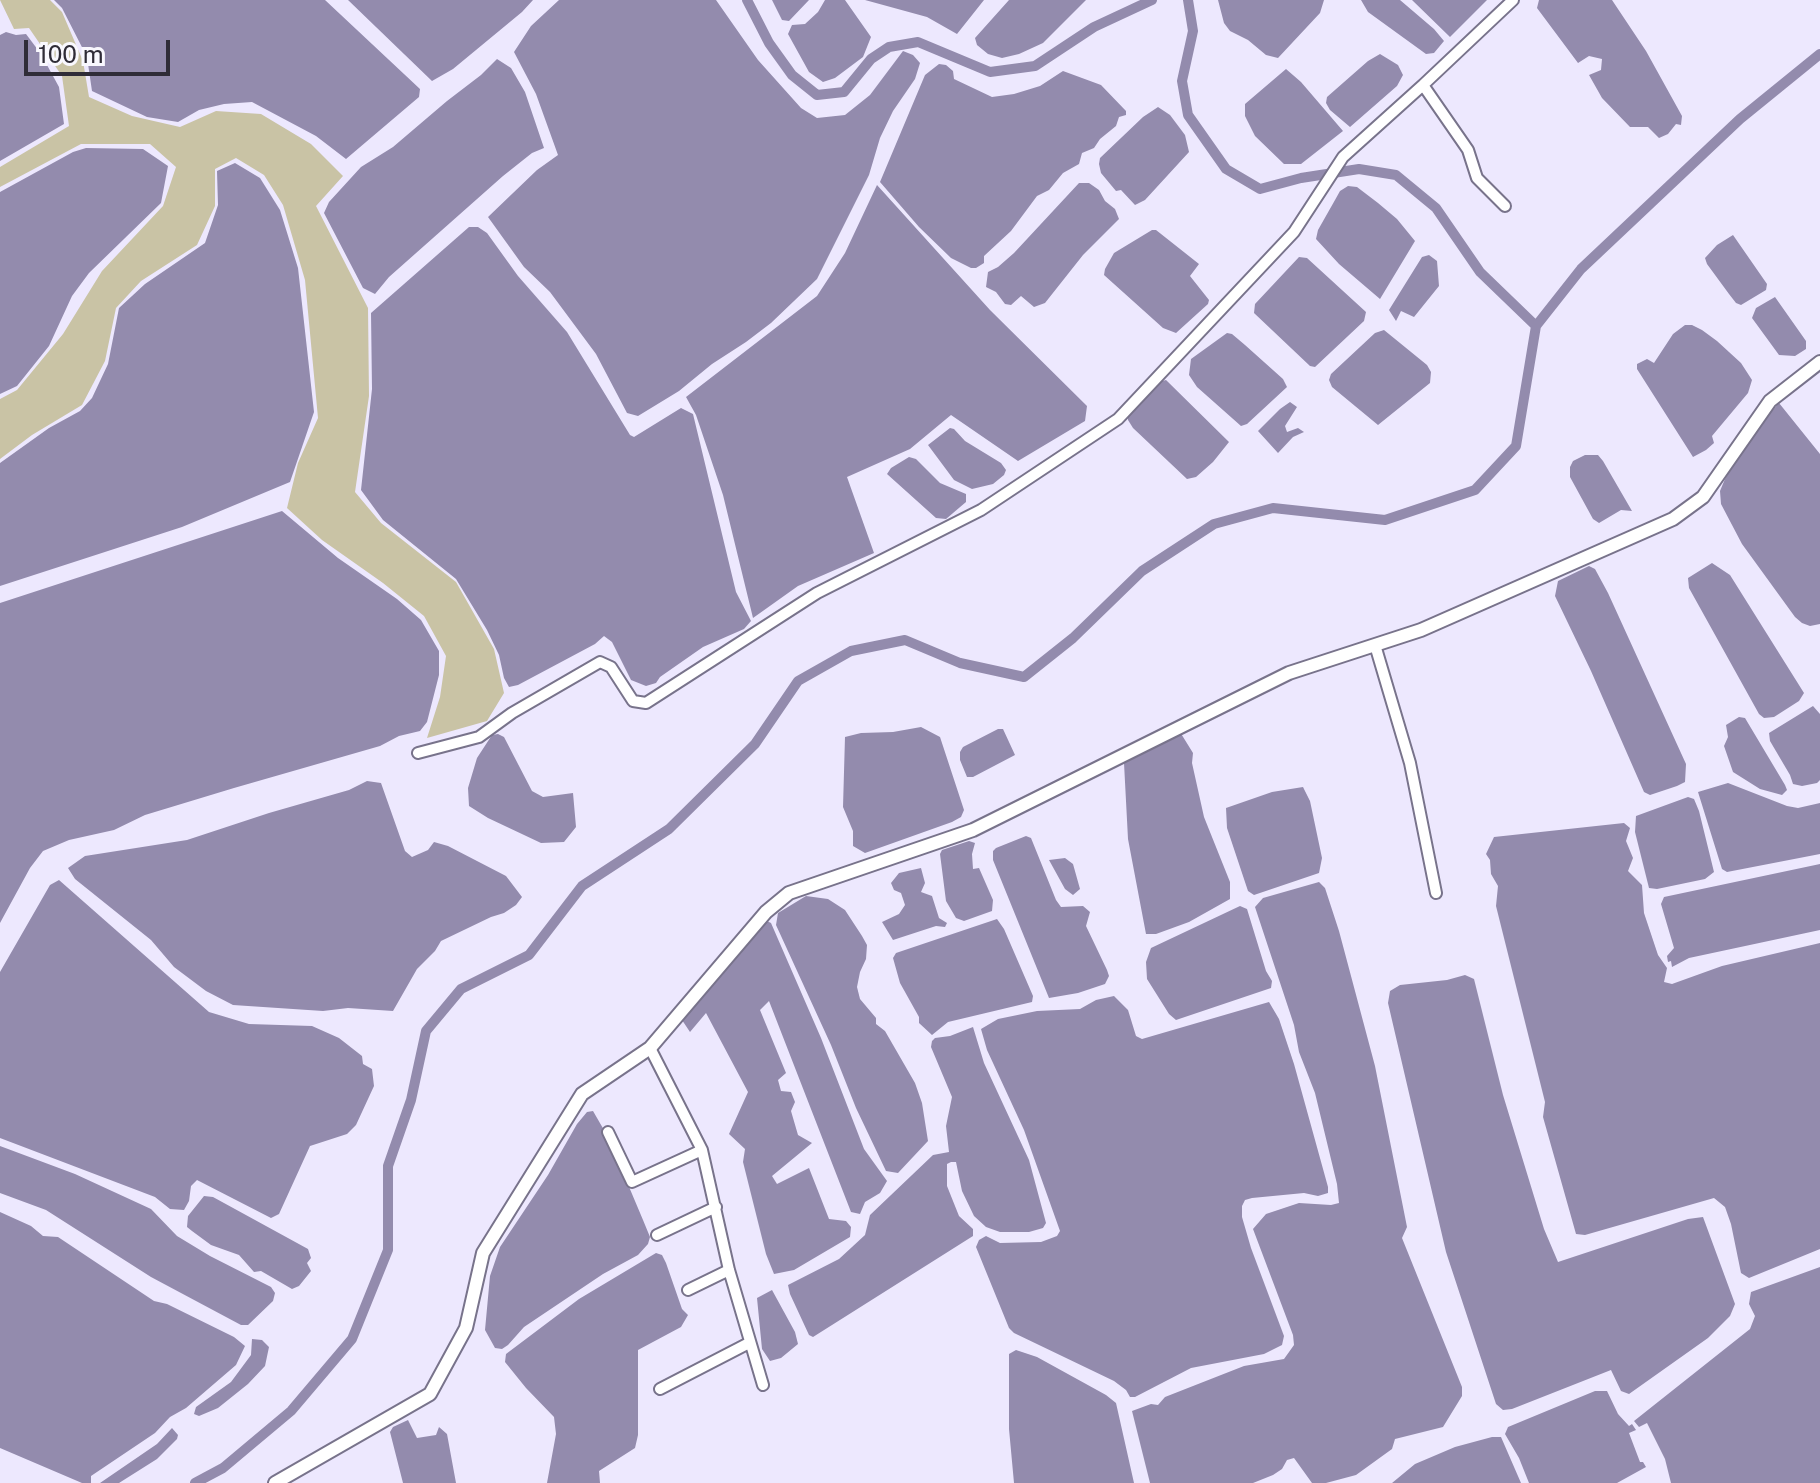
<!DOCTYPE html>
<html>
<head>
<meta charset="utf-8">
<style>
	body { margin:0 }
	#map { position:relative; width:1820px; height:1483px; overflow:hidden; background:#ede8fe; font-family:"Public Sans",sans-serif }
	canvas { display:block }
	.scale { position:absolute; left:24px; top:40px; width:146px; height:36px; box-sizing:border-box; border:4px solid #2f2c37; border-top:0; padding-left:10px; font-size:24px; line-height:28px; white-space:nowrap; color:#2f2c37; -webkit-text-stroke:6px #f9f8fe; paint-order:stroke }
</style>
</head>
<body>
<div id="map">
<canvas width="1820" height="1483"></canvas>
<div class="scale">100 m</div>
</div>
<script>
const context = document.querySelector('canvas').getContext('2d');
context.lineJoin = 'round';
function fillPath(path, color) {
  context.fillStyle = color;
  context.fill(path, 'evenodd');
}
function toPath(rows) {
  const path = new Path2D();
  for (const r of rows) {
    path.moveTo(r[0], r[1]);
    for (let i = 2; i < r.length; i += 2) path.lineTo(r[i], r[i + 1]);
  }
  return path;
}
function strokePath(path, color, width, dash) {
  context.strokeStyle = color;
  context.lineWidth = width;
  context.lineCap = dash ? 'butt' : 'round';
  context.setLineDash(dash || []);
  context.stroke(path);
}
const green = toPath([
	[0,0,50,0,62,12,83,61,89,97,132,116,180,127,216,111,261,114,311,144,343,176,316,206,368,308,369,396,355,492,381,523,456,582,494,649,504,693,487,721,427,738,440,697,446,656,424,616,383,583,322,540,287,508,298,463,318,418,305,280,283,205,264,175,236,158,215,169,215,206,197,245,141,281,116,308,105,361,82,405,32,435,0,459,0,399,17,390,63,334,102,271,163,206,176,167,150,144,81,144,0,187,0,167,69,126,62,76,29,28,14,29]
]);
const water = toPath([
	[54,0,325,0,420,89,419,97,346,159,316,136,252,102,224,104,199,110,178,122,147,117,92,91,87,57,62,8],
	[348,0,533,0,522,12,453,69,432,81],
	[559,0,716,0,758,60,801,108,817,118,845,115,870,95,903,51,913,55,920,63,915,79,893,111,880,138,869,175,817,279,771,323,746,342,712,364,679,391,638,416,627,413,596,354,550,292,524,267,488,217,537,170,558,155,536,94,514,52,531,26],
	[772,0,809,0,789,21,782,20],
	[825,0,845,0,871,37,863,57,835,78,823,82,809,72,788,34,792,25,805,24,818,12],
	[865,0,984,0,957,34,927,17],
	[1009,0,1086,0,1043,43,1019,54,1002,58,988,54,977,45,975,38],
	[1218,0,1324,0,1320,13,1278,58,1266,55,1248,40,1230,31,1224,23],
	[1361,0,1400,0,1434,29,1444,41,1434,53,1426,54,1368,12],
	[1412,0,1487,0,1450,37],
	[1539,0,1612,0,1646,51,1682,116,1681,125,1676,124,1668,134,1659,138,1648,127,1630,127,1602,98,1589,75,1601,70,1602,59,1589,56,1578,63,1537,8],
	[6,32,16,35,26,34,41,54,59,87,64,124,0,161,0,35],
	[1380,54,1398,65,1403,75,1397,86,1350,127,1330,110,1326,103,1327,97,1368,61],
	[497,59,511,68,525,92,544,148,532,153,503,176,389,277,375,294,363,288,324,213,329,202,361,167,393,147,447,101,481,75],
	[939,64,946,65,953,71,954,79,992,97,1014,94,1040,86,1063,71,1101,85,1126,111,1126,115,1119,117,1116,126,1100,139,1094,148,1082,153,1079,164,1063,173,1049,190,1037,196,1011,231,984,256,984,263,976,268,971,268,951,258,919,227,880,182,925,75],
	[1286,69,1301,82,1343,131,1301,164,1284,164,1255,136,1245,116,1245,104],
	[1158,107,1170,115,1185,135,1189,152,1145,200,1135,205,1121,190,1116,191,1101,173,1099,164,1100,158,1143,117],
	[86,148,143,149,168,166,161,203,89,273,72,296,49,346,17,386,0,394,0,192,73,152],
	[235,163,260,178,280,210,298,268,314,412,290,482,182,527,0,586,0,463,49,428,80,411,92,398,108,364,119,308,145,284,205,243,218,205,217,171],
	[1079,183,1089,183,1099,190,1105,201,1115,209,1119,219,1083,255,1045,303,1034,307,1021,296,1011,305,1005,304,996,292,986,287,988,272,998,267,1014,253],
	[877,185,990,310,1087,406,1085,421,1018,461,951,415,910,449,847,477,874,553,798,586,753,618,723,495,696,415,686,397,817,296,845,253],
	[1348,186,1357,187,1378,203,1397,219,1415,241,1380,299,1339,264,1316,239,1318,230,1335,200,1340,191],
	[469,227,478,227,487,233,518,276,567,332,630,435,634,437,681,408,693,414,736,592,751,621,744,629,703,647,660,677,656,683,646,686,631,680,612,642,604,636,595,644,518,685,509,687,504,678,499,655,487,630,456,579,383,520,361,490,372,389,371,313],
	[1152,230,1156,230,1199,264,1190,276,1209,300,1208,304,1176,333,1163,328,1104,275,1105,269,1114,253],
	[1733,235,1767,284,1766,290,1741,305,1736,303,1729,294,1707,264,1705,258,1717,245],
	[1429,255,1437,261,1439,286,1414,317,1401,311,1396,321,1389,310,1422,257],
	[1299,257,1307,258,1366,312,1364,321,1315,367,1310,366,1254,313,1255,304],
	[1775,297,1806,341,1806,349,1795,356,1779,355,1752,318,1756,308],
	[1685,325,1692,325,1702,330,1717,341,1741,363,1752,380,1748,393,1712,436,1714,443,1706,450,1693,457,1637,369,1637,364,1647,359,1654,363,1673,334],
	[1384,330,1427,365,1431,372,1430,383,1378,425,1332,387,1329,380,1331,374,1375,333],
	[1227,333,1232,334,1245,345,1283,379,1287,387,1247,424,1241,426,1197,387,1189,375,1191,359],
	[1166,380,1229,442,1213,462,1196,477,1187,479,1133,428,1128,420,1128,413,1159,382],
	[1290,402,1297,407,1285,426,1287,432,1298,428,1304,432,1293,437,1278,453,1258,431,1280,409],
	[1779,403,1820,454,1820,624,1810,626,1802,623,1795,617,1742,544,1721,504,1720,491,1725,479,1754,431],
	[950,428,954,429,965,441,1001,463,1006,470,1004,475,993,484,972,489,954,480,928,445],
	[1585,455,1598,455,1603,461,1632,511,1621,510,1599,523,1593,519,1570,477,1570,467,1573,461],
	[909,457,916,459,940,483,966,494,966,502,946,519,936,518,887,474,891,468],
	[282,511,338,558,397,599,421,620,439,651,439,675,427,722,420,731,399,736,380,746,234,788,145,815,114,830,69,840,43,851,30,868,0,923,0,603],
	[1712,563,1730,575,1804,693,1799,701,1774,717,1764,718,1759,714,1689,588,1688,578],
	[1589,566,1595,569,1608,593,1686,764,1685,782,1677,786,1650,795,1644,792,1591,671,1555,596,1558,581],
	[1813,706,1820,714,1820,780,1817,783,1802,786,1793,784,1790,775,1770,741,1769,733],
	[1739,717,1745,718,1785,785,1787,790,1782,795,1760,789,1733,772,1724,746,1728,737,1726,725],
	[921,727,940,737,964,810,961,817,952,822,865,853,853,846,853,831,843,807,845,737,861,733,893,732],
	[998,729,1003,729,1015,755,973,777,967,777,960,760,960,752,963,747],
	[1180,732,1193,753,1192,763,1204,817,1230,882,1230,899,1189,922,1156,934,1146,934,1128,839,1124,763],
	[498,734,504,737,532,791,543,797,573,793,576,827,564,842,541,843,488,818,469,806,468,788,477,758,492,735],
	[367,781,381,783,405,851,412,857,428,850,434,842,448,846,506,876,522,897,516,905,504,913,491,917,441,941,435,951,417,969,393,1011,348,1008,323,1011,233,1005,206,991,174,967,151,940,75,879,68,868,85,856,187,840,269,813,349,790],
	[1728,783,1787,806,1798,808,1820,803,1820,854,1727,872,1722,869,1698,792],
	[1303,787,1310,801,1322,858,1319,873,1254,895,1248,891,1227,828,1226,808,1272,792],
	[1688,797,1694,799,1699,811,1714,872,1705,879,1657,889,1649,888,1635,832,1636,816],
	[1624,823,1630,828,1626,841,1633,858,1628,871,1642,885,1644,913,1658,955,1667,968,1664,982,1672,984,1722,966,1820,943,1820,1249,1749,1278,1741,1273,1731,1224,1725,1207,1714,1198,1585,1235,1576,1234,1543,1117,1545,1102,1496,906,1498,886,1491,874,1490,860,1486,854,1494,837],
	[1026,836,1031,838,1056,900,1061,907,1083,906,1090,912,1086,926,1107,970,1109,976,1105,984,1078,993,1049,998,993,860,993,851,996,848],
	[969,841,975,843,972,854,973,869,979,868,993,900,992,911,964,921,956,918,946,901,940,854,942,850],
	[1065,858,1073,864,1080,889,1073,895,1065,889,1049,860],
	[1820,864,1820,930,1689,958,1672,967,1671,961,1668,962,1667,956,1674,948,1661,904,1664,897],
	[921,868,925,883,921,892,932,896,939,918,947,923,945,927,936,926,893,940,882,922,899,914,905,905,901,893,894,890,891,883,899,873],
	[59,880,209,1012,249,1024,312,1026,339,1038,362,1056,363,1064,372,1069,374,1086,356,1125,347,1134,310,1146,279,1214,271,1218,197,1180,191,1186,189,1201,184,1210,170,1209,155,1197,0,1138,0,972,50,885],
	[1319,882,1325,888,1339,931,1375,1066,1407,1227,1402,1238,1462,1387,1462,1396,1443,1427,1395,1439,1392,1449,1356,1475,1326,1483,1312,1483,1294,1458,1287,1460,1282,1469,1273,1475,1253,1483,1150,1483,1132,1411,1151,1404,1158,1405,1165,1397,1244,1366,1284,1359,1294,1345,1293,1335,1253,1229,1266,1214,1299,1203,1331,1205,1339,1203,1337,1184,1315,1093,1299,1052,1294,1025,1255,907,1263,898],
	[806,896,828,899,845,910,862,936,867,945,866,959,860,972,857,987,860,999,876,1018,876,1024,885,1031,915,1083,922,1103,928,1141,898,1173,886,1171,856,1108,831,1045,776,925,778,913],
	[1240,906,1247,909,1266,971,1272,981,1271,988,1176,1020,1169,1014,1147,979,1146,962,1151,948],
	[997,919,1004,929,1033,996,1032,1002,948,1022,932,1035,919,1023,919,1017,900,983,893,958,896,953],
	[767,921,771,923,821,1038,864,1149,887,1181,880,1193,865,1202,860,1214,851,1212,769,1001,760,1010,786,1073,778,1080,781,1091,791,1092,795,1102,791,1111,798,1135,812,1143,772,1176,777,1184,809,1168,829,1219,846,1221,851,1227,850,1237,794,1270,774,1274,766,1254,743,1162,745,1149,729,1134,748,1092,706,1013,690,1032,682,1020,762,923],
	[1465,975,1474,979,1503,1095,1544,1229,1558,1262,1688,1219,1703,1217,1735,1304,1730,1316,1708,1338,1629,1394,1621,1391,1611,1370,1512,1409,1503,1410,1496,1404,1446,1252,1388,1003,1390,991,1400,985,1447,980],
	[1114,996,1128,1010,1136,1036,1142,1039,1269,1002,1279,1019,1294,1064,1328,1187,1328,1193,1318,1196,1304,1193,1252,1198,1245,1200,1242,1206,1242,1217,1251,1248,1284,1336,1282,1345,1264,1354,1191,1368,1135,1397,1130,1397,1126,1390,1114,1381,1014,1333,1009,1328,976,1247,979,1240,986,1236,1000,1243,1041,1242,1057,1236,1060,1231,1024,1130,987,1050,981,1029,998,1019,1037,1011,1080,1009,1096,1000],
	[973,1027,984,1063,1029,1160,1046,1223,1043,1228,1029,1232,1000,1232,986,1227,974,1216,962,1191,956,1162,951,1162,947,1164,947,1186,959,1216,973,1229,973,1236,813,1337,809,1335,790,1294,788,1285,839,1259,865,1235,870,1215,933,1155,949,1152,946,1126,952,1097,931,1047,932,1041,935,1038,950,1036],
	[593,1111,608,1137,643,1220,650,1237,648,1244,638,1255,603,1274,524,1327,508,1345,502,1349,495,1348,485,1330,490,1276,500,1247,548,1175,577,1124,587,1112],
	[0,1146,75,1174,151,1209,177,1236,210,1256,271,1287,275,1293,273,1301,248,1325,241,1325,151,1277,46,1210,0,1193],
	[204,1196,213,1197,308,1249,311,1258,307,1263,311,1271,299,1286,292,1289,261,1271,254,1272,239,1255,211,1245,192,1231,187,1227,188,1216],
	[0,1212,31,1226,43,1236,58,1237,154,1301,167,1304,234,1337,245,1346,236,1365,186,1408,170,1417,155,1433,91,1476,91,1483,82,1483,0,1448],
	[656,1253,662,1255,666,1263,682,1309,688,1315,681,1327,638,1350,638,1435,635,1448,599,1471,600,1483,547,1483,556,1434,554,1417,526,1388,505,1362,506,1354,579,1299],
	[1820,1267,1820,1483,1671,1483,1665,1459,1647,1423,1639,1427,1634,1421,1750,1329,1755,1316,1749,1304,1751,1292],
	[772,1290,795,1332,798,1344,781,1358,770,1361,762,1349,757,1298],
	[252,1339,262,1340,269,1347,265,1366,248,1384,218,1408,199,1416,194,1414,196,1407,231,1382,251,1355],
	[1016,1350,1037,1357,1106,1395,1116,1403,1134,1483,1014,1483,1009,1429,1009,1354],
	[1595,1391,1607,1391,1618,1414,1629,1426,1632,1424,1636,1430,1629,1433,1640,1462,1643,1462,1646,1467,1617,1483,1529,1483,1519,1458,1505,1434,1508,1427],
	[408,1420,417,1438,436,1435,439,1427,447,1434,456,1483,403,1483,390,1432,393,1427],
	[172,1428,178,1435,177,1439,157,1459,119,1483,100,1483,157,1444],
	[1492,1437,1501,1437,1521,1483,1392,1483,1415,1464,1455,1447]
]);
const canal = toPath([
	[747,0,769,43,792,75,817,95,844,92,871,59,889,47,918,42,990,72,1035,66,1094,27,1152,0],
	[1188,0,1193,31,1182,81,1188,115,1226,169,1260,189,1301,178,1359,169,1396,175,1436,208,1480,272,1536,326],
	[195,1483,223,1468,291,1411,352,1339,388,1250,388,1166,411,1100,426,1031,461,989,529,955,582,886,669,829,755,744,798,681,851,651,905,640,960,663,1024,677,1073,638,1142,571,1214,524,1273,508,1385,520,1475,490,1516,446,1536,326,1581,269,1740,119,1820,54]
]);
const minor = toPath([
	[1423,85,1468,150,1477,178,1505,206],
	[1375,645,1410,763,1436,893],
	[418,753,479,737,512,713,600,662,611,667,633,701,646,703,817,593,981,510,1118,419,1294,232,1343,157,1423,85,1513,0],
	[650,1048,702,1150,729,1270,763,1385],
	[608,1132,632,1182,702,1150],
	[657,1235,716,1207],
	[688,1290,729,1270],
	[660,1389,749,1343]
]);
const tertiary = toPath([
	[275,1483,430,1394,466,1328,483,1253,582,1094,650,1048,766,912,789,893,973,830,1289,673,1421,630,1673,519,1703,497,1770,401,1820,362]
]);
fillPath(green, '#c9c3a5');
fillPath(water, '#938bad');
strokePath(canal, '#938bad', 10);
strokePath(minor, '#78738b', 14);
strokePath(tertiary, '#78738b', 16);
strokePath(minor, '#fff', 10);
strokePath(tertiary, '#fff', 12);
</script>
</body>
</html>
